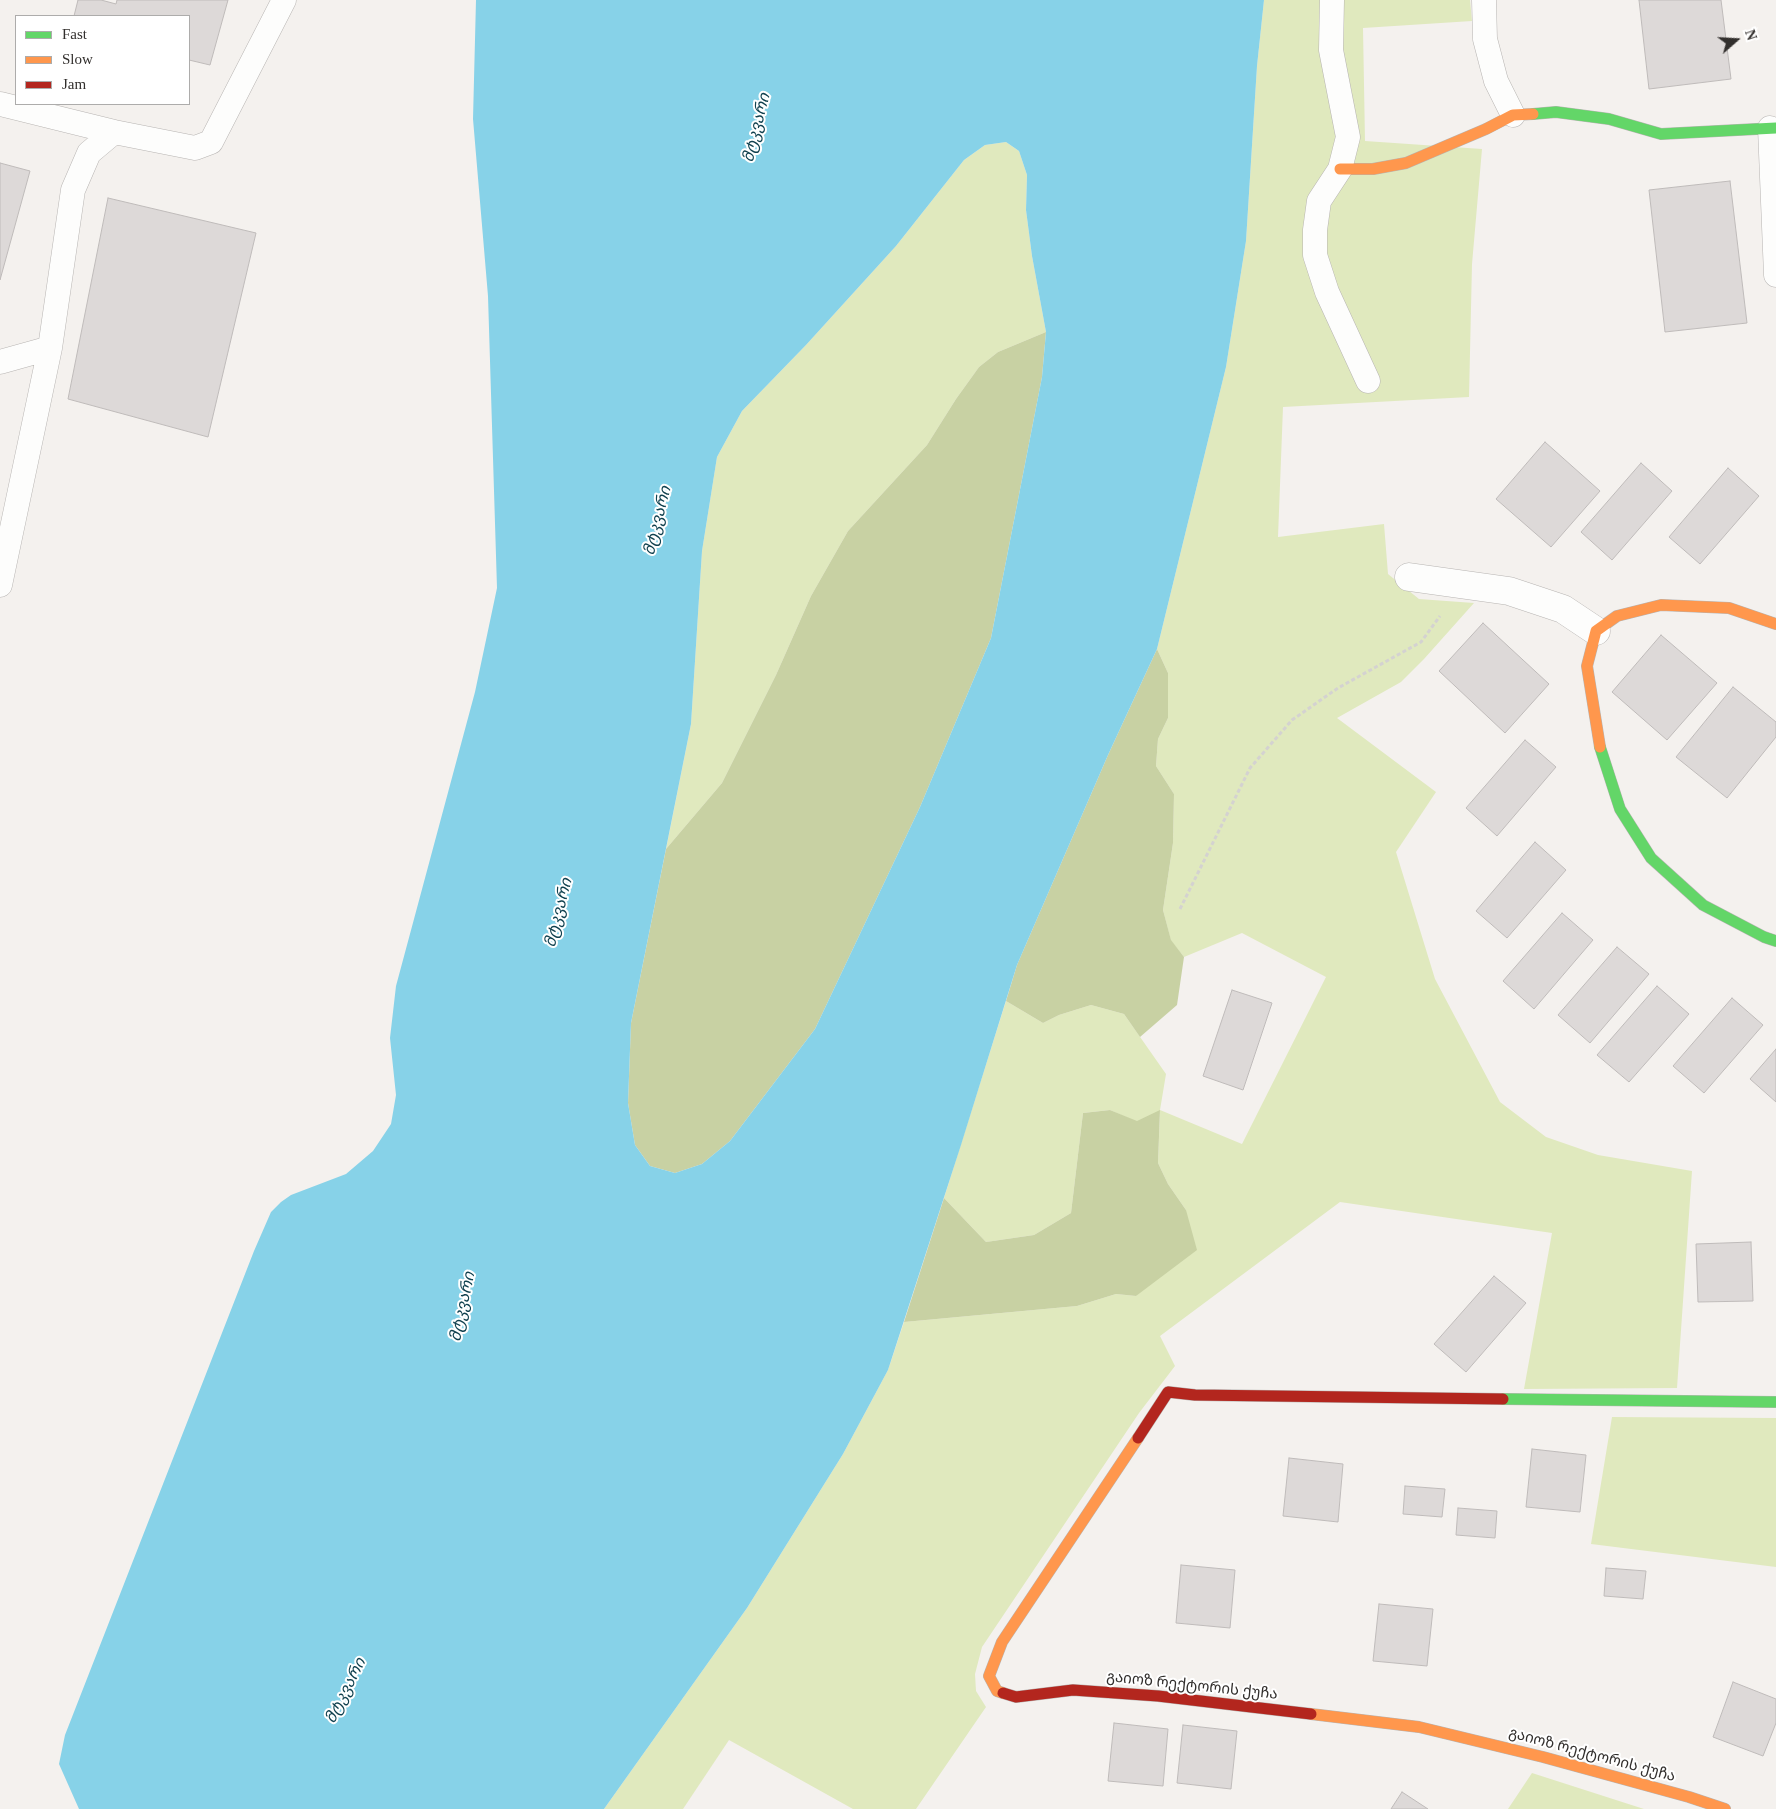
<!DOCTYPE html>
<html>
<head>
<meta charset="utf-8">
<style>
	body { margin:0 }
	#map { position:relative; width:1776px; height:1809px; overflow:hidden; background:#f4f1ee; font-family:"Times New Roman",serif }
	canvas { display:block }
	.legend { position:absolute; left:15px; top:15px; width:175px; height:90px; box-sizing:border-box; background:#fff; border:1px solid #adacab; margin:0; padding:6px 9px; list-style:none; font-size:15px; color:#322f2d }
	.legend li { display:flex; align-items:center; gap:10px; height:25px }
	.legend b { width:25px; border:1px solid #adacab }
	.north { position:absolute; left:1711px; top:15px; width:50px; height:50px; -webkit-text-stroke:4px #fff; paint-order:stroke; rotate:71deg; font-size:14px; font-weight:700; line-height:20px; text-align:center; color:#322f2d }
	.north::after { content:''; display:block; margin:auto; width:18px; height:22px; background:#322f2d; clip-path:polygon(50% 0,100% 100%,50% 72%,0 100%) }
</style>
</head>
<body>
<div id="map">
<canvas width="1776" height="1809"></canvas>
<ul class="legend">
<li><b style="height:6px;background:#63d668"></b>Fast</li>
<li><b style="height:6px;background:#ff974d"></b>Slow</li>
<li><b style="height:6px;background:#b3261e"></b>Jam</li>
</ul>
<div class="north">N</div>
</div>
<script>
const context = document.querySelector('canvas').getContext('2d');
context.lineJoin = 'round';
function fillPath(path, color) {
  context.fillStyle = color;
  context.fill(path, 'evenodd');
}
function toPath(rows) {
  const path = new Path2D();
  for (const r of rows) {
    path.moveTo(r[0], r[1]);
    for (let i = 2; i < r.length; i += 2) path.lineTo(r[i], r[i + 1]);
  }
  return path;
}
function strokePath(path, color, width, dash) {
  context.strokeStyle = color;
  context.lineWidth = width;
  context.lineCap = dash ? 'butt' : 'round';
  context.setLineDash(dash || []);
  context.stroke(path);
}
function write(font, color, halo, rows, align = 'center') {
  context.font = font + ' "Times New Roman","Noto Sans Georgian",serif';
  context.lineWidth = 4;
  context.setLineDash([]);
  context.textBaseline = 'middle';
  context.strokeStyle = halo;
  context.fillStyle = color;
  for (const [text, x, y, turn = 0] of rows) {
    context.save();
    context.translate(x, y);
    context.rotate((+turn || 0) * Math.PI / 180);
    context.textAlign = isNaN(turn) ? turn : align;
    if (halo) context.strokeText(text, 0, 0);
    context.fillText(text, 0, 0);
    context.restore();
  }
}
const green = toPath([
	[1264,0,1470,0,1472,21,1363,28,1365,141,1482,149,1472,264,1469,397,1283,407,1278,537,1384,524,1388,574,1419,599,1474,603,1424,659,1401,682,1337,718,1436,792,1396,852,1435,979,1500,1102,1546,1137,1598,1155,1692,1171,1677,1388,1524,1389,1552,1233,1340,1202,1160,1336,1175,1366,1139,1413,982,1647,975,1674,976,1691,986,1707,916,1809,853,1809,729,1740,683,1809,604,1809,747,1608,843,1454,888,1370,904,1322,1077,1306,1116,1294,1136,1296,1186,1210,1168,1184,1158,1163,1160,1111,1137,1122,1110,1110,1083,1113,1071,1213,1034,1235,986,1242,944,1198,1006,1001,1043,1023,1059,1015,1091,1005,1124,1014,1166,1074,1160,1110,1242,1144,1326,977,1242,933,1184,957,1171,941,1163,910,1173,843,1174,794,1156,766,1158,739,1168,718,1168,673,1157,649,1226,367,1246,241,1257,66],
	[1006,142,1019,151,1027,175,1026,210,1032,256,1046,332,998,352,979,367,956,399,927,445,848,531,811,596,776,675,722,783,666,849,691,724,702,551,717,457,742,411,806,345,896,246,964,160,985,145],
	[1612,1417,1776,1418,1776,1567,1591,1544],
	[1532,1773,1644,1809,1508,1809]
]);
const forest = toPath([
	[1046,332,1042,377,991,638,920,807,815,1029,730,1141,702,1164,675,1173,650,1166,635,1145,628,1103,631,1023,666,849,722,783,776,675,811,596,848,531,927,445,956,399,979,367,998,352],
	[1157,649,1168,673,1168,718,1158,739,1156,766,1174,794,1173,843,1163,910,1171,940,1184,957,1177,1005,1140,1037,1124,1014,1091,1005,1059,1015,1043,1023,1006,1001,1017,965,1108,755],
	[1110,1110,1137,1121,1160,1110,1158,1163,1168,1184,1186,1210,1197,1250,1136,1296,1116,1294,1077,1306,904,1322,944,1198,986,1242,1034,1235,1071,1213,1083,1113]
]);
const water = toPath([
	[476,0,1264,0,1257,66,1246,241,1226,367,1157,649,1108,755,1017,965,961,1145,888,1370,843,1454,747,1608,604,1809,79,1809,59,1764,65,1735,254,1251,271,1212,281,1202,291,1195,346,1174,373,1151,391,1124,396,1095,390,1038,396,986,475,692,497,588,488,296,473,119],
	[1006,142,1019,151,1027,175,1026,210,1032,256,1046,332,1042,377,991,638,920,807,815,1029,730,1141,702,1164,675,1173,650,1166,635,1145,628,1103,631,1023,691,724,702,551,717,457,742,411,806,345,896,246,964,160,985,145]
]);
const building = toPath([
	[78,0,101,0,116,4,117,0,228,0,210,65,189,60,189,16,74,16,78,0],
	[1639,0,1721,0,1731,79,1649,89,1639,0],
	[0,163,30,171,0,280,0,163],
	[1730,181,1747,323,1665,332,1649,190,1730,181],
	[108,198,256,233,208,437,68,399,108,198],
	[1545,442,1600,491,1551,547,1496,499,1545,442],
	[1641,463,1672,491,1612,560,1581,532,1641,463],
	[1728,468,1759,496,1700,564,1669,537,1728,468],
	[1483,623,1549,684,1505,733,1439,671,1483,623],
	[1661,635,1717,683,1667,740,1612,692,1661,635],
	[1733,687,1776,722,1776,737,1727,798,1676,757,1733,687],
	[1525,740,1556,767,1497,836,1466,808,1525,740],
	[1535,842,1566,870,1507,938,1476,911,1535,842],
	[1562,913,1593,940,1534,1009,1503,981,1562,913],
	[1617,947,1649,974,1590,1043,1558,1015,1617,947],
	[1657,986,1689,1014,1629,1082,1597,1055,1657,986],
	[1232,990,1272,1003,1243,1090,1203,1076,1232,990],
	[1732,998,1763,1025,1704,1093,1673,1066,1732,998],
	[1776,1049,1776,1102,1750,1079,1776,1049],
	[1751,1242,1753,1301,1698,1302,1696,1244,1751,1242],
	[1494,1276,1526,1303,1466,1372,1434,1344,1494,1276],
	[1532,1449,1586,1455,1580,1512,1526,1507,1532,1449],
	[1289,1458,1343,1464,1338,1522,1283,1516,1289,1458],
	[1405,1486,1445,1489,1442,1517,1403,1514,1405,1486],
	[1458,1508,1497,1511,1495,1538,1456,1535,1458,1508],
	[1181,1565,1235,1570,1230,1628,1176,1623,1181,1565],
	[1606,1568,1646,1571,1643,1599,1604,1596,1606,1568],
	[1379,1604,1433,1609,1427,1666,1373,1661,1379,1604],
	[1733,1682,1776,1699,1776,1723,1763,1756,1713,1737,1733,1682],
	[1114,1723,1168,1729,1163,1786,1108,1781,1114,1723],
	[1183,1725,1237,1731,1231,1789,1177,1783,1183,1725],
	[1402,1792,1428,1809,1391,1809,1402,1792]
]);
const path = toPath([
	[1180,909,1250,768,1292,720,1338,688,1421,642,1440,616]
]);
const lane = toPath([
	[1332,0,1331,50,1348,137,1340,169,1319,201,1315,230,1315,255,1327,292,1368,381],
	[1484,0,1485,39,1496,81,1513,115],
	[0,104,114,132],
	[1770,128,1776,275],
	[0,362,50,348],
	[0,585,50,348,73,190,89,153,114,132,195,148,211,142,284,0]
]);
const street = toPath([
	[1409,577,1509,591,1563,609,1596,631]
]);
const fast = toPath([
	[1533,114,1556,112,1609,119,1661,134,1776,128],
	[1600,747,1620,809,1651,858,1703,905,1764,937,1776,941],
	[1503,1399,1776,1402]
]);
const slow = toPath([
	[1340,169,1373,169,1406,163,1486,129,1513,115,1533,114],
	[1600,747,1587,666,1596,631,1617,616,1661,605,1729,608,1776,624],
	[1003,1693,997,1691,989,1676,1002,1642,1138,1438],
	[1311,1714,1419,1727,1543,1757,1689,1797,1725,1809]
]);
const jam = toPath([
	[1138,1438,1168,1392,1195,1395,1503,1399],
	[1003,1693,1016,1697,1073,1690,1158,1696,1311,1714]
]);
const streetNames = [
	["გაიოზ რექტორის ქუჩა",1192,1686,6],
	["გაიოზ რექტორის ქუჩა",1592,1755,15]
];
const waterNames = [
	["მტკვარი",757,128,-76],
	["მტკვარი",658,521,-76],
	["მტკვარი",559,913,-76],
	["მტკვარი",463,1307,-78],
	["მტკვარი",346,1691,-63]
];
fillPath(green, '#e0e9be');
fillPath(forest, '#c8d1a3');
fillPath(water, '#87d2e8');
fillPath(building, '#ddd9d8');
strokePath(building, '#bfbbba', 1);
strokePath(lane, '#b7b4b2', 25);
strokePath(street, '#b7b4b2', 29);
strokePath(fast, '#b7b4b2', 12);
strokePath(slow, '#b7b4b2', 12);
strokePath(jam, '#b7b4b2', 12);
strokePath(path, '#d4d2d1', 3, [4, 2.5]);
strokePath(lane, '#fdfdfc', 24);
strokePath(street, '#fdfdfc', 28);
strokePath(fast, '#63d668', 11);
strokePath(slow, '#ff974d', 11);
strokePath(jam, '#b3261e', 11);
write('15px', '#322f2d', '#fff', streetNames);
write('italic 16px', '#10414f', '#fff', waterNames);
</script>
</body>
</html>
